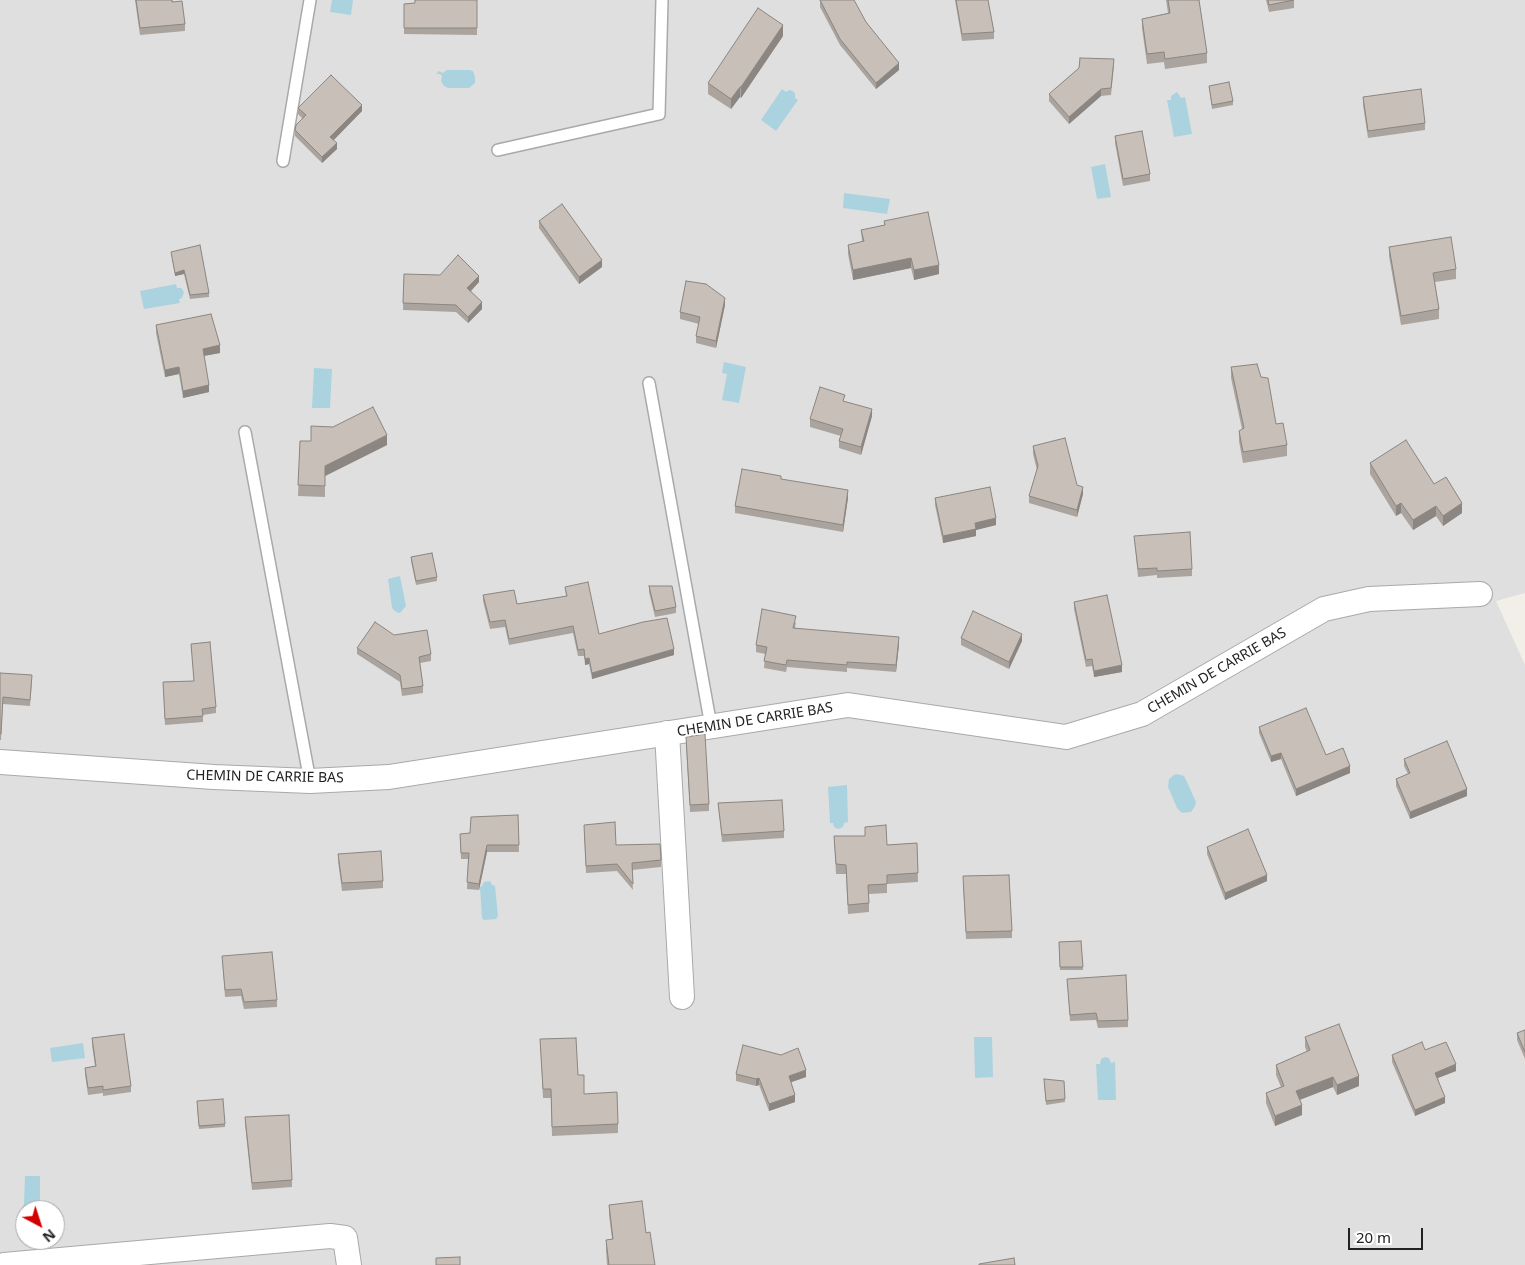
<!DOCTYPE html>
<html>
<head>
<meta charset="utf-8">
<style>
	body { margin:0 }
	#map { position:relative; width:1525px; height:1265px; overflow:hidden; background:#f2efe9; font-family:"Noto Sans",sans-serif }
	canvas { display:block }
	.north { position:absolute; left:15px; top:1200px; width:50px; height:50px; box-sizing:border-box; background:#fff; border:1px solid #a7a7a7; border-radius:50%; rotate:140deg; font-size:14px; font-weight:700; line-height:20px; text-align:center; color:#222 }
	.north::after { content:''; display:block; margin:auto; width:18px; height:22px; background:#d40000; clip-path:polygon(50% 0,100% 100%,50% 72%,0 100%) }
	.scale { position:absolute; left:1348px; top:1228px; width:75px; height:22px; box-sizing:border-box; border:2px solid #222; border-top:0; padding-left:6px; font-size:15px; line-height:18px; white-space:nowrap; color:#222; -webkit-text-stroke:4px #fff; paint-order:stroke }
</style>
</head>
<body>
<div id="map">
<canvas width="1525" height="1265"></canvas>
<div class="north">N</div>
<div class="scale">20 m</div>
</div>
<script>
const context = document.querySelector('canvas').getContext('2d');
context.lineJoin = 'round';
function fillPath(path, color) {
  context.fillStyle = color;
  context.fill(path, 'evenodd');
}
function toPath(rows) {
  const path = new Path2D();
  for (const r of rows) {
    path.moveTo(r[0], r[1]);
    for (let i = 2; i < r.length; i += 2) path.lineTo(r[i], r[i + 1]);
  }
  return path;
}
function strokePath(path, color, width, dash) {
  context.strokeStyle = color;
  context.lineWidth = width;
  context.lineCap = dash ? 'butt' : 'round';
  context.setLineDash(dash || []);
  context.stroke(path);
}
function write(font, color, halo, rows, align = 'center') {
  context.font = font + ' "Noto Sans",sans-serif';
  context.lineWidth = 4;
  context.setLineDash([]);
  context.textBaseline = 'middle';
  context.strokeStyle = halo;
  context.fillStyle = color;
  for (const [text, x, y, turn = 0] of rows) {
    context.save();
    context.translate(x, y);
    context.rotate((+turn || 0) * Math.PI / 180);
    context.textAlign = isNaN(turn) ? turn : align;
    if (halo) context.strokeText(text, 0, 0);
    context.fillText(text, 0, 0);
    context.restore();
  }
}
const residential = toPath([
	[0,0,1525,0,1525,593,1496,601,1525,665,1525,1265,0,1265],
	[25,1210,55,1210,55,1240,25,1240]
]);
const water = toPath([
	[332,0,353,0,351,15,330,12],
	[447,70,469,70,473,71,475,77,475,83,469,88,448,88,444,86,441,81,442,76,440,74,436,74,439,71,443,73],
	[782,89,786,92,789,90,793,91,795,94,795,98,798,100,776,131,761,120],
	[1177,92,1181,98,1185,97,1192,134,1174,137,1167,100,1171,100,1171,96],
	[1105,164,1111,197,1097,199,1091,167],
	[844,193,890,199,887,214,843,208],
	[176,284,177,288,181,288,184,292,182,298,179,299,180,303,144,309,140,291],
	[724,362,746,367,739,403,722,400,727,374,722,373],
	[314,368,332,369,330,408,312,408],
	[400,576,406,606,400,613,396,612,392,608,388,579],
	[1177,774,1184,776,1186,780,1196,802,1195,806,1191,812,1182,813,1177,808,1168,787,1169,779,1174,775],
	[847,785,848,822,844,823,843,827,838,829,834,827,833,823,830,823,828,787],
	[490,881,492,885,495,886,498,916,496,919,484,920,482,918,480,887,482,886,484,882],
	[974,1037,992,1037,993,1077,975,1078],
	[83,1043,85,1058,52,1062,50,1048],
	[1105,1057,1109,1058,1111,1063,1115,1062,1116,1100,1098,1100,1096,1064,1100,1064,1101,1059],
	[25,1176,40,1176,40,1208,30,1208,27,1210,24,1209,23,1206,24,1204]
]);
const lane = toPath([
	[498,150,659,114,662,0],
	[283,161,310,0],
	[649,383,711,726],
	[245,432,310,781]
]);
const street = toPath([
	[667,733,682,997],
	[0,762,214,777,310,781,389,777,848,705,1066,737,1142,714,1324,609,1369,599,1480,594],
	[4,1265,330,1236,345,1238,349,1265]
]);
const wall = toPath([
	[135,0,172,0,185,24,185,31,140,35],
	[477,0,477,35,404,34,404,4],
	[820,0,866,22,899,70,876,89,840,45,820,7],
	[955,0,988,0,994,32,994,39,962,41],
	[1166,0,1199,0,1207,53,1207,63,1165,69,1164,62,1147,64,1142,28,1142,19,1168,13],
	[1266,0,1294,0,1294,8,1269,12],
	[783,36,741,98,740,97,731,109,708,94,708,83],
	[1114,66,1111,95,1101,96,1069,124,1049,101,1049,94],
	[1209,86,1233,101,1233,105,1212,109],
	[1363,97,1425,123,1425,130,1368,138,1363,105],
	[298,108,362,111,333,140,337,149,322,163,295,136,295,130,302,118,298,114],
	[1115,136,1150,174,1150,181,1123,186,1115,143],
	[539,221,602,267,579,284,539,228],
	[884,221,939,274,914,280,911,268,853,280,848,254,848,245,862,242,861,230,884,225],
	[1389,247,1456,269,1456,279,1435,282,1439,309,1439,319,1401,325,1389,256],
	[171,252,209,293,209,297,190,299,184,274,175,276],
	[404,274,479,282,471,291,482,309,468,323,456,312,403,310],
	[725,305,716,348,696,343,696,336,699,324,680,319,680,312],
	[156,325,220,353,204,356,209,392,183,398,179,374,165,377,156,333],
	[1231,367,1287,445,1287,456,1243,463,1239,441,1239,431,1242,429,1231,378],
	[845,401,872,416,861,455,839,448,839,441,841,436,810,427,810,419],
	[300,441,387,445,325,476,325,497,298,496],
	[1033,446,1077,485,1083,494,1077,517,1029,503,1029,496,1037,470,1033,454],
	[1370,463,1434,484,1462,513,1443,526,1436,516,1413,530,1401,513,1396,516,1370,474],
	[848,498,843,532,735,513,735,506],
	[935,498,996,525,976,530,976,536,943,543,935,505],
	[1134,536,1192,569,1192,576,1157,578,1157,575,1138,577],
	[411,557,437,577,437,581,416,585,411,561],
	[649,586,676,607,676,613,655,617,649,592],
	[565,587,599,634,674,655,592,679,589,664,585,665,584,656,578,656,573,633,509,645,505,627,490,629,483,601,483,595,517,604,566,596],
	[1074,602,1122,672,1094,677,1092,666,1086,667,1074,609],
	[796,622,795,628,899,644,896,672,847,668,847,672,787,667,786,672,764,668,765,654,756,652,756,645],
	[394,635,431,654,431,661,420,663,423,686,423,693,402,696,400,682,357,654,357,648],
	[961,638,1022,641,1009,669,961,645],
	[191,644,216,707,216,713,203,715,203,722,165,725,163,682,194,681],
	[0,673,32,681,30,706,3,704,1,740,0,740],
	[1259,727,1326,755,1350,773,1296,796,1281,759,1271,762,1259,733],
	[686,744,709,804,709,811,690,812],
	[1404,759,1467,796,1410,819,1396,786,1396,779,1408,774,1404,766],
	[718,803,784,831,784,838,722,842],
	[518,815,519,852,487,852,479,890,467,889,468,859,461,859,460,834,470,833],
	[584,832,616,845,661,860,661,867,632,870,633,890,617,871,586,873],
	[834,836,887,845,917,843,918,882,887,884,887,893,869,894,869,912,848,914,846,874,836,874],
	[1207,847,1267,881,1225,900,1207,854],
	[338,854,383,881,383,888,342,891,338,861],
	[963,883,1012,931,1012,938,966,939],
	[1081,941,1083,970,1060,970,1059,942],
	[222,956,277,1000,277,1007,244,1009,241,996,225,997],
	[1067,979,1128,1020,1128,1027,1098,1028,1096,1020,1070,1021],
	[1525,1030,1525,1059,1517,1040,1517,1033],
	[1305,1037,1359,1086,1337,1095,1333,1087,1300,1100,1302,1115,1275,1126,1266,1103,1266,1093,1281,1087,1276,1075,1276,1065,1307,1052,1305,1047],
	[92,1038,131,1086,131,1092,103,1096,103,1093,88,1095,85,1074,85,1068,95,1066,92,1045],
	[540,1039,578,1075,584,1094,618,1124,618,1133,552,1136,551,1098,543,1098],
	[1425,1050,1456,1071,1438,1078,1445,1103,1415,1116,1392,1062,1392,1055],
	[736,1074,806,1077,791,1082,795,1102,769,1111,759,1085,756,1086,736,1081],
	[1064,1081,1065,1102,1046,1105,1044,1083],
	[197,1105,225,1124,225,1127,199,1129],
	[245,1117,292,1180,292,1187,252,1190,245,1124],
	[609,1205,646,1233,655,1265,607,1265,606,1250,606,1240,612,1239,609,1215]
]);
const shadedWall = toPath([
	[783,25,783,36,741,98,741,87],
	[899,63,899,70,876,89,876,83],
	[740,87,740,97,731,109,731,99],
	[1101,89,1101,96,1069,124,1069,117],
	[362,105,362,111,330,144,330,137],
	[337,143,337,149,322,163,322,157],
	[911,258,911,268,853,280,853,270],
	[602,260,602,267,579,284,579,277],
	[939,265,939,274,914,280,914,270],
	[184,270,184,274,175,276,175,273],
	[479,276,479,282,467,295,467,288],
	[725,298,725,305,716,348,716,341],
	[482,302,482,309,468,323,468,317],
	[220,345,220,353,203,356,203,349],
	[179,367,179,374,165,377,165,370],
	[209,385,209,392,183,398,183,391],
	[872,409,872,416,861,455,861,447],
	[387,435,387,445,325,476,325,497,325,466],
	[1083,487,1083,494,1077,517,1077,510],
	[848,490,848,498,843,532,843,525],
	[1401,503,1401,513,1396,516,1396,506],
	[1462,503,1462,513,1443,526,1443,516],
	[1436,506,1436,516,1413,530,1413,520],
	[996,518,996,525,976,530,976,536,943,543,943,536,975,523],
	[1022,634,1022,641,1009,669,1009,662],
	[899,637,899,644,896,672,896,665],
	[674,649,674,655,592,679,592,673],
	[589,658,589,664,585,665,585,659],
	[1122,665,1122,672,1094,677,1094,671],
	[1281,753,1281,759,1271,762,1271,756],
	[1350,766,1350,773,1296,796,1296,789],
	[1467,789,1467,796,1410,819,1410,812],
	[487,845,487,852,479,890,479,884],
	[1267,875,1267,881,1225,900,1225,893],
	[1456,1064,1456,1071,1435,1079,1435,1073],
	[806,1070,806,1077,789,1083,789,1076],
	[1359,1076,1359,1086,1337,1095,1337,1085],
	[1333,1077,1333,1087,1296,1101,1296,1091],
	[759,1078,759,1085,756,1086,756,1079],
	[795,1095,795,1102,769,1111,769,1104],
	[1445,1097,1445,1103,1415,1116,1415,1110],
	[1302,1105,1302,1115,1275,1126,1275,1116]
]);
const building = toPath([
	[136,0,172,0,172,2,182,1,185,24,140,28,136,0],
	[415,0,477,0,477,28,404,28,404,4,415,3,415,0],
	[820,0,854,0,866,22,899,63,876,83,840,39,820,0],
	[956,0,988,0,994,32,962,34,956,0],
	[1168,0,1199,0,1207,53,1165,59,1164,52,1147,54,1142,19,1170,13,1168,0],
	[1268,0,1294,0,1269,5,1268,0],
	[758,8,783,25,741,87,740,87,731,99,708,83,758,8],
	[1080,58,1114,59,1111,88,1101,89,1069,117,1049,94,1079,68,1080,58],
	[331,75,362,105,330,137,337,143,322,157,295,130,296,125,306,115,298,108,331,75],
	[1229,82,1233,101,1212,105,1209,86,1229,82],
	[1421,89,1425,123,1368,131,1363,97,1421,89],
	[1142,131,1150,174,1123,179,1115,136,1142,131],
	[562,204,602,260,579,277,539,221,562,204],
	[928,212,939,265,914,270,911,258,853,270,848,245,864,241,861,230,885,225,884,221,928,212],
	[1451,237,1456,269,1433,273,1439,309,1401,316,1389,247,1451,237],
	[200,245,209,293,190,295,184,270,175,273,171,252,200,245],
	[458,255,479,276,467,288,482,302,468,317,456,305,403,303,404,274,440,275,458,255],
	[686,281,706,284,725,298,716,341,696,336,700,317,680,312,686,281],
	[211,314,220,345,203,349,209,385,183,391,179,367,165,370,156,325,211,314],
	[1257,364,1261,377,1268,378,1276,424,1283,423,1287,445,1243,452,1239,431,1244,428,1231,367,1257,364],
	[820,387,845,395,843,401,872,409,861,447,839,441,843,429,810,419,820,387],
	[373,407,387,435,325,466,325,486,298,485,300,441,311,441,311,426,333,427,373,407],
	[1065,438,1077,485,1083,487,1077,510,1029,496,1038,466,1033,446,1065,438],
	[1406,440,1434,484,1446,477,1462,503,1443,516,1436,506,1413,520,1401,503,1396,506,1370,463,1406,440],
	[742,469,781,476,781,479,848,490,843,525,735,506,742,469],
	[990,487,996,518,975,523,976,529,943,536,935,498,990,487],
	[1190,532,1192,569,1157,571,1157,568,1138,569,1134,536,1190,532],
	[432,553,437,577,416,581,411,557,432,553],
	[588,582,599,634,643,622,667,618,674,649,592,673,589,658,585,659,584,649,578,650,573,626,509,639,505,620,490,622,483,595,514,590,517,604,567,596,565,587,588,582],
	[649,586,672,586,676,607,655,611,649,586],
	[1107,595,1122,665,1094,671,1092,659,1086,660,1074,602,1107,595],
	[762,609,796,616,793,628,899,637,896,665,847,662,847,665,787,660,786,665,764,661,767,647,756,645,762,609],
	[973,611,1022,634,1009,662,961,638,973,611],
	[375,622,394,635,427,630,431,654,419,657,423,686,402,689,400,675,357,648,375,622],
	[210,642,216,707,202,709,203,716,165,719,163,682,194,681,191,644,210,642],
	[0,673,32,675,30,700,3,697,1,734,0,734,0,673],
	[1306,708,1326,755,1343,748,1350,766,1296,789,1281,753,1271,756,1259,727,1306,708],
	[705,734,709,804,690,805,686,737,705,734],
	[1447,741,1467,789,1410,812,1396,779,1410,773,1404,759,1447,741],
	[782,800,784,831,722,835,718,803,782,800],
	[518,815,519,845,487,845,479,884,467,882,469,853,461,853,460,834,470,833,471,817,518,815],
	[615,822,616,845,660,844,661,860,632,863,633,884,617,864,586,866,584,825,615,822],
	[886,825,887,845,917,843,918,873,887,875,887,884,868,885,869,903,848,905,846,865,836,864,834,836,865,836,865,827,886,825],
	[1248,829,1267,875,1225,893,1207,847,1248,829],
	[381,851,383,881,342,883,338,854,381,851],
	[1009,875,1012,931,966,932,963,876,1009,875],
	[1081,941,1083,967,1060,967,1059,942,1081,941],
	[272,952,277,1000,244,1002,241,989,225,990,222,956,272,952],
	[1126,975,1128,1020,1098,1021,1096,1013,1070,1015,1067,979,1126,975],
	[1339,1024,1359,1076,1337,1085,1333,1077,1296,1091,1302,1105,1275,1116,1266,1093,1284,1086,1276,1065,1310,1050,1305,1037,1339,1024],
	[1525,1030,1525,1052,1517,1033,1525,1030],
	[124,1034,131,1086,103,1090,103,1086,88,1088,85,1068,96,1066,92,1038,124,1034],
	[576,1038,578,1075,584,1075,584,1094,617,1092,618,1124,552,1127,551,1089,543,1089,540,1039,576,1038],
	[1422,1042,1425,1050,1446,1042,1456,1064,1435,1073,1445,1097,1415,1110,1392,1055,1422,1042],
	[743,1045,781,1055,798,1048,806,1070,789,1076,795,1095,769,1104,759,1078,756,1079,736,1074,743,1045],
	[1044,1079,1064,1081,1065,1099,1046,1101,1044,1079],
	[223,1099,225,1124,199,1126,197,1101,223,1099],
	[289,1115,292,1180,252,1183,245,1117,289,1115],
	[642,1201,646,1233,650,1232,655,1265,609,1265,606,1240,613,1239,609,1205,642,1201],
	[460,1257,460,1265,436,1265,436,1258,460,1257],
	[1014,1258,1015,1265,979,1265,979,1264,1014,1258]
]);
const streetNames = [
	["CHEMIN DE CARRIE BAS",1217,671,-30],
	["CHEMIN DE CARRIE BAS",755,720,-9],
	["CHEMIN DE CARRIE BAS",265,777,1]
];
fillPath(residential, '#e0dfdf');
fillPath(water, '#aad3df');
strokePath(lane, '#a9a9a9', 14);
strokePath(street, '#a9a9a9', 26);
strokePath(lane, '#fff', 11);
strokePath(street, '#fff', 24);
fillPath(wall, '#aba49e');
fillPath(shadedWall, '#8b8681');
fillPath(building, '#c7bfb8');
strokePath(building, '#8b8681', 1);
write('14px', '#222', '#fff', streetNames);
</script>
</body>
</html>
